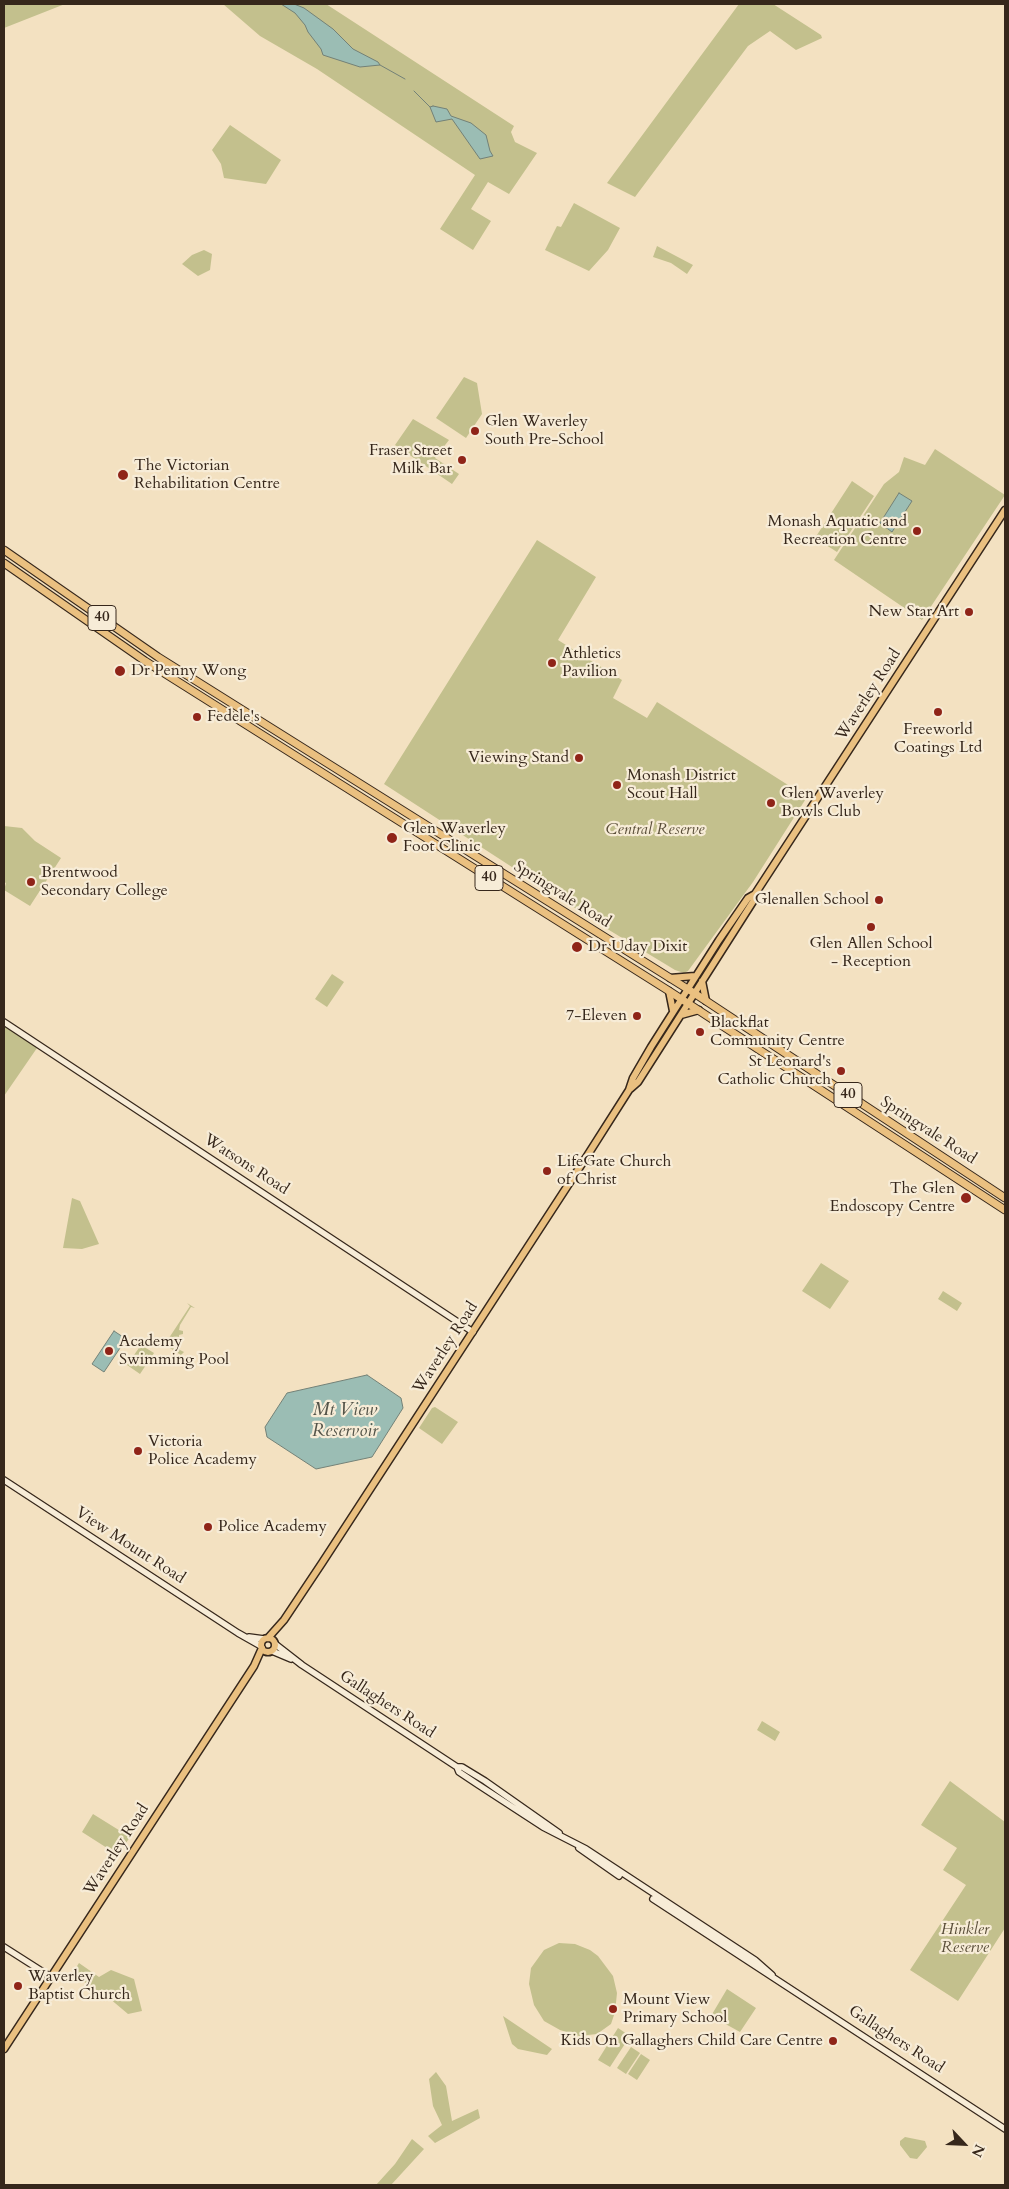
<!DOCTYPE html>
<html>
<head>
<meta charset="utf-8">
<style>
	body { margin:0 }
	#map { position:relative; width:1009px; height:2189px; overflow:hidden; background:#f3e1c1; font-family:Cardo,serif }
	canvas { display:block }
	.frame { position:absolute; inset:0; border:5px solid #36271b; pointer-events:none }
	.north { position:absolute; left:939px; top:2119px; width:50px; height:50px; -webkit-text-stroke:4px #f7ecd7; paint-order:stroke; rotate:115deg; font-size:14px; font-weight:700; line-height:20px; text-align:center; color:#36271b }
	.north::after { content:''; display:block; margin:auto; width:18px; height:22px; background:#36271b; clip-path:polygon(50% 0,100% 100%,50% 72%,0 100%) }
</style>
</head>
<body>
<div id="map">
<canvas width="1009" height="2189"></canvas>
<div class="frame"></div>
<div class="north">N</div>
</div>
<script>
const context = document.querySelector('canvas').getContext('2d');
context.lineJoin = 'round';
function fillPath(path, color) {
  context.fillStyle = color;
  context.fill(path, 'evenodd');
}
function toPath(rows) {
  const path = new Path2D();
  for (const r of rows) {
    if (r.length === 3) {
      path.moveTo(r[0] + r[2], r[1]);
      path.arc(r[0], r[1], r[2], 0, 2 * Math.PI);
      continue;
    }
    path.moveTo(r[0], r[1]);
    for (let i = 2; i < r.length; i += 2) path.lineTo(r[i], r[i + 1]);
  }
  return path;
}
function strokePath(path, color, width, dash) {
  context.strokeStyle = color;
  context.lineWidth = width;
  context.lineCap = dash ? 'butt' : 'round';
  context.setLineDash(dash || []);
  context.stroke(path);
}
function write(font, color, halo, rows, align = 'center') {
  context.font = font + ' Cardo,serif';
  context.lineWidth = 4.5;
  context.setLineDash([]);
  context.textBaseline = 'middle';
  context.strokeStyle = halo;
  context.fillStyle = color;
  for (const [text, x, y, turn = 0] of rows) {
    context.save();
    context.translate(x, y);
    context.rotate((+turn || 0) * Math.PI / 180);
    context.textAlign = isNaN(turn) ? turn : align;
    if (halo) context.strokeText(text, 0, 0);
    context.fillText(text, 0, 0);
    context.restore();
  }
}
const green = toPath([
	[4,4,65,4,4,28],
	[223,4,326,4,514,126,511,132,515,142,537,153,509,194,488,182,471,209,491,221,473,250,440,229,475,175,317,69,260,36],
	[739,4,773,4,821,35,822,38,796,50,770,31,748,46,635,197,607,183],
	[230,125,281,160,266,184,224,178,221,164,212,150],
	[574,203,620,228,608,250,589,271,545,250,557,226,561,227],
	[657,246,693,265,687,274,671,263,653,257],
	[204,250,212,254,210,270,198,276,182,264,192,255],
	[464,377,477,383,482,414,466,438,436,418],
	[413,419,449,440,435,458,459,474,452,484,395,445],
	[935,449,1005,495,922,620,834,560,884,484,899,472,904,457,925,465],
	[852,481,874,496,837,552,815,538],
	[537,540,596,577,558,640,622,680,613,698,647,718,657,702,807,797,753,882,688,971,684,973,675,970,609,930,384,784],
	[4,826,22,828,35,841,61,858,30,906,4,890,6,883,4,882],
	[332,974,344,982,327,1007,315,999],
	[4,1024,37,1048,4,1096],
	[72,1198,80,1201,99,1244,82,1249,63,1248],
	[821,1263,849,1281,830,1309,802,1291],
	[943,1291,962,1303,957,1311,938,1299],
	[187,1303,195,1308,191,1307,180,1325,179,1330,183,1331,183,1334,179,1335,180,1350,184,1352,181,1355,162,1343,163,1340,167,1341,190,1306],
	[141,1345,154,1353,140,1374,127,1365],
	[435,1407,458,1422,442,1444,419,1428,432,1408],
	[762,1721,780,1732,775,1741,757,1730],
	[950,1781,1005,1822,1005,1928,958,2001,910,1970,966,1885,943,1870,957,1848,921,1825],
	[93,1814,130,1837,118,1855,82,1832],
	[559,1943,575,1944,590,1950,598,1956,613,1976,617,1993,615,2012,611,2024,597,2034,579,2036,560,2030,544,2021,534,2005,529,1984,531,1968,544,1950],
	[79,1963,99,1977,111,1970,134,1979,142,2011,128,2014,109,1998,72,1974],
	[727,1989,756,2008,740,2032,711,2016],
	[503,2016,552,2049,547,2055,518,2049,512,2044],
	[618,2028,630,2036,610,2067,598,2060],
	[631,2047,640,2053,626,2074,617,2068],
	[641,2054,650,2060,637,2080,628,2074],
	[436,2072,446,2086,452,2121,478,2109,480,2118,435,2143,428,2136,442,2125,433,2106,429,2079],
	[905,2137,925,2141,927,2147,917,2159,910,2158,900,2145,900,2141],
	[412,2139,424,2149,391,2185,376,2185,395,2164]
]);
const water = toPath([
	[281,4,294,4,304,8,333,29,353,49,378,62,380,65,360,67,323,55,321,49,308,32,305,25,295,13,281,4],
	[433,106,447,109,451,116,471,123,486,135,490,151,493,156,480,159,452,119,436,122,430,107,433,106],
	[899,493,912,501,892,532,880,523,899,493],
	[114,1331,126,1339,104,1372,92,1364,114,1331],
	[367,1375,401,1398,403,1408,372,1457,316,1469,267,1437,265,1427,287,1393,367,1375]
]);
const stream = toPath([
	[380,65,405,79],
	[414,91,430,107]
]);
const secondary = toPath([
	[4,1022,473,1332],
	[4,1480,238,1633,261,1646],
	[249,1637,264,1639],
	[275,1644,302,1665,457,1767,459,1772,477,1784,543,1827,586,1849,755,1960,772,1975],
	[272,1651,291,1659],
	[457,1767,462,1767,485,1781,559,1833],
	[579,1848,619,1876],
	[653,1899,1005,2129],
	[4,1947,51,1977]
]);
const primary = toPath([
	[670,978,695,976],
	[702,981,706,1001],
	[669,991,673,1011],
	[681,1015,699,1010],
	[630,1089,638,1082,754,900,755,894,1005,510],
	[268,1638,284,1620,322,1563,587,1156,629,1090,633,1078,651,1047,719,940,748,898,755,894],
	[268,1645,7],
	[4,2049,254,1666,262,1648]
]);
const highway = toPath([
	[4,550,158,657,694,993,1005,1198],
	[4,563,145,661,669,991,1005,1210]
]);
const markers = [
	[475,431,5,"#8f2418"],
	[462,460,5,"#8f2418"],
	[123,475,6,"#8f2418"],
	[917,531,5,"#8f2418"],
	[969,612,5,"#8f2418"],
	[552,663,5,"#8f2418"],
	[120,671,6,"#8f2418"],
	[938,712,5,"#8f2418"],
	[197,717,5,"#8f2418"],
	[579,758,5,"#8f2418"],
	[617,785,5,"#8f2418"],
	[771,803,5,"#8f2418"],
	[392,838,6,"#8f2418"],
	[31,882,5,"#8f2418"],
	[879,900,5,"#8f2418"],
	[871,927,5,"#8f2418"],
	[577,947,6,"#8f2418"],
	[637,1016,5,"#8f2418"],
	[700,1032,5,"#8f2418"],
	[841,1071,5,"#8f2418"],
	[547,1171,5,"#8f2418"],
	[966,1198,6,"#8f2418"],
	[109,1351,5,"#8f2418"],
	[138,1451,5,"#8f2418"],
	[208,1527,5,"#8f2418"],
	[18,1986,5,"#8f2418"],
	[613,2009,5,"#8f2418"],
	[833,2041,5,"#8f2418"]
];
const shields = [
	[102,618,28],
	[489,878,28],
	[848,1095,28]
];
const shieldNames = [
	["40",102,618],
	["40",489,878],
	["40",848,1095]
];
const poiNames = [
	["Glen Waverley",485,422],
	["South Pre-School",485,440],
	["Fraser Street",452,451,"right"],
	["Milk Bar",452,469,"right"],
	["The Victorian",134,466],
	["Rehabilitation Centre",134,484],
	["Monash Aquatic and",907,522,"right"],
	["Recreation Centre",907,540,"right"],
	["New Star Art",959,612,"right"],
	["Athletics",562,654],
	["Pavilion",562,672],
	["Dr Penny Wong",131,671],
	["Fedele's",207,717],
	["Freeworld",938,730,"center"],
	["Coatings Ltd",938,748,"center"],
	["Viewing Stand",569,758,"right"],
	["Monash District",627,776],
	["Scout Hall",627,794],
	["Glen Waverley",781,794],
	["Bowls Club",781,812],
	["Glen Waverley",403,829],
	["Foot Clinic",403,847],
	["Brentwood",41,873],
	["Secondary College",41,891],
	["Glenallen School",869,900,"right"],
	["Glen Allen School",871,944,"center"],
	["- Reception",871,962,"center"],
	["Dr Uday Dixit",588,947],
	["7-Eleven",627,1016,"right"],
	["Blackflat",710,1023],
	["Community Centre",710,1041],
	["St Leonard's",831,1062,"right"],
	["Catholic Church",831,1080,"right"],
	["LifeGate Church",557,1162],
	["of Christ",557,1180],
	["The Glen",955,1189,"right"],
	["Endoscopy Centre",955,1207,"right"],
	["Academy",119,1342],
	["Swimming Pool",119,1360],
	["Victoria",148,1442],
	["Police Academy",148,1460],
	["Police Academy",218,1527],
	["Waverley",28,1977],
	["Baptist Church",28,1995],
	["Mount View",623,2000],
	["Primary School",623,2018],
	["Kids On Gallaghers Child Care Centre",823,2041,"right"]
];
const streetNames = [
	["Waverley Road",869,695,-57],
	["Springvale Road",562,895,32],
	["Springvale Road",928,1131,33],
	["Watsons Road",246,1165,33],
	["Waverley Road",446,1348,-57],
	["View Mount Road",130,1546,33],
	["Gallaghers Road",387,1705,33],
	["Waverley Road",117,1850,-57],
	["Gallaghers Road",896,2040,33]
];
const parkNames = [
	["Central Reserve",655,830],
	["Hinkler",965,1930],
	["Reserve",965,1948]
];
const waterNames = [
	["Mt View",345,1411],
	["Reservoir",345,1432]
];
fillPath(green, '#c3c08d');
fillPath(water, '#9bbdb4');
strokePath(water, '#738177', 1);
strokePath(stream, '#738177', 1);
strokePath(secondary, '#36271b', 8);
strokePath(primary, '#36271b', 9);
strokePath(highway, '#36271b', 9);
strokePath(secondary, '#f7ecd7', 5.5);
strokePath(primary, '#eac080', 6);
strokePath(highway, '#eac080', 7);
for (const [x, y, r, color] of markers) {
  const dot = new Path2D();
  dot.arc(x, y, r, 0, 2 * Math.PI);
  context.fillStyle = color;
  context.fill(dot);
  strokePath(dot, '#f7ecd7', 2);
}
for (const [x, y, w] of shields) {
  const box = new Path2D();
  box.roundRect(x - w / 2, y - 12.5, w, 25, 4);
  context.fillStyle = '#f7ecd7';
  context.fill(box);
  strokePath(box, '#36271b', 1);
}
write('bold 15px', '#36271b', null, shieldNames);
write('16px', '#36271b', '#f7ecd7', poiNames, 'left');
write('16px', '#36271b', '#f7ecd7', streetNames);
write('italic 16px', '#594d38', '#f7ecd7', parkNames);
write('italic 18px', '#545449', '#f7ecd7', waterNames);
</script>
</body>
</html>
